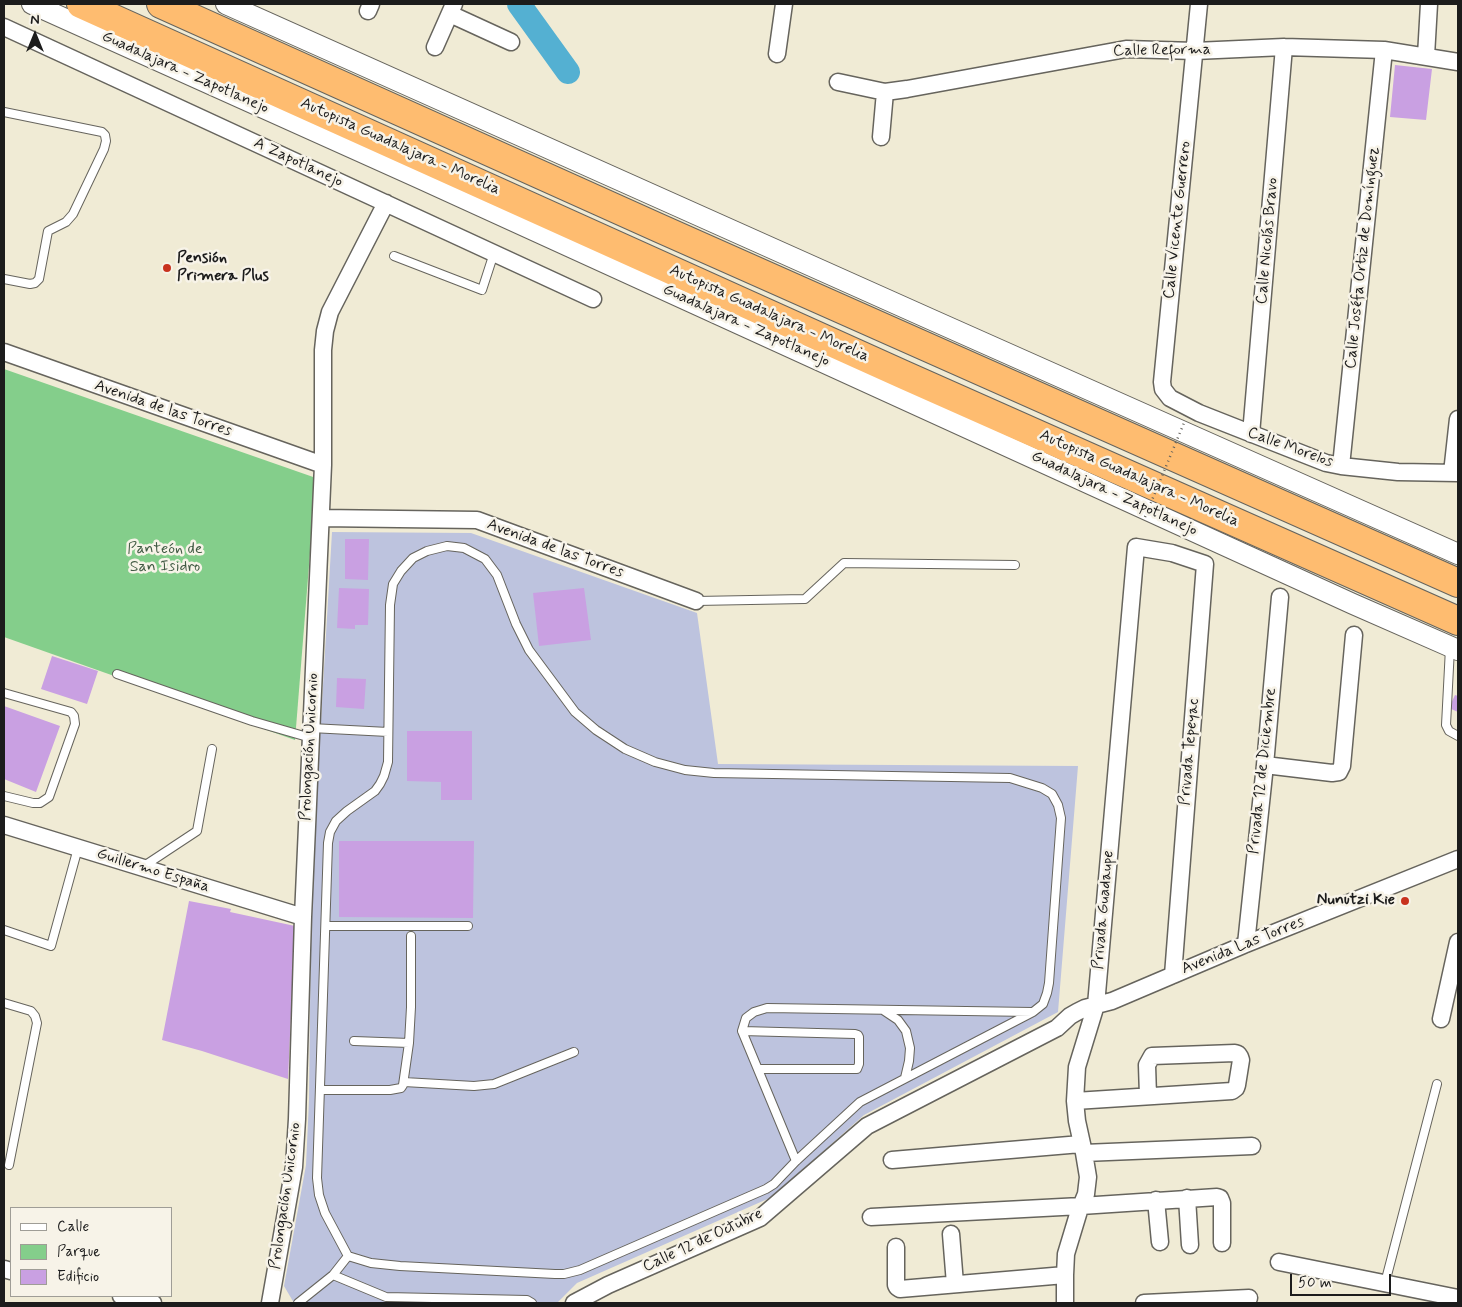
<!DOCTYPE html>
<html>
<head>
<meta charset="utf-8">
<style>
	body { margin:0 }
	#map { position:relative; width:1462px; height:1307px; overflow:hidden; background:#f0ebd5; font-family:Mynerve,sans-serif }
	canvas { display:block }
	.frame { position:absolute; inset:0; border:5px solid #1c1c1c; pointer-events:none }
	.legend { position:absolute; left:10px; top:1207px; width:162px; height:90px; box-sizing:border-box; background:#f7f3e8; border:1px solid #9f9d96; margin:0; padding:6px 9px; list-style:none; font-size:15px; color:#1c1c1c }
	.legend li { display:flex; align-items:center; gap:10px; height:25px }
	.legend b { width:25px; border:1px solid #9f9d96 }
	.north { position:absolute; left:10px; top:10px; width:50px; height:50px; -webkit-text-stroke:4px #f7f3e8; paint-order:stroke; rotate:0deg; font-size:14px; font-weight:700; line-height:20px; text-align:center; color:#1c1c1c }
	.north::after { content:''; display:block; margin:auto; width:18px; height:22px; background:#1c1c1c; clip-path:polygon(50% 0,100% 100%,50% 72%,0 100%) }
	.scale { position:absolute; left:1290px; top:1274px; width:101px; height:22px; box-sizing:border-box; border:2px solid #1c1c1c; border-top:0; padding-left:6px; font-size:15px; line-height:18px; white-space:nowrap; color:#1c1c1c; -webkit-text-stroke:4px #f7f3e8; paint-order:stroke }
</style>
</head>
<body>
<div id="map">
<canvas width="1462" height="1307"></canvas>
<div class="frame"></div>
<ul class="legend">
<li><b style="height:6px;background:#fff"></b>Calle</li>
<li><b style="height:14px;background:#84ce8b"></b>Parque</li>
<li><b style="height:14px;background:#c9a0e2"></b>Edificio</li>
</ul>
<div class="north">N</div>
<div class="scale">50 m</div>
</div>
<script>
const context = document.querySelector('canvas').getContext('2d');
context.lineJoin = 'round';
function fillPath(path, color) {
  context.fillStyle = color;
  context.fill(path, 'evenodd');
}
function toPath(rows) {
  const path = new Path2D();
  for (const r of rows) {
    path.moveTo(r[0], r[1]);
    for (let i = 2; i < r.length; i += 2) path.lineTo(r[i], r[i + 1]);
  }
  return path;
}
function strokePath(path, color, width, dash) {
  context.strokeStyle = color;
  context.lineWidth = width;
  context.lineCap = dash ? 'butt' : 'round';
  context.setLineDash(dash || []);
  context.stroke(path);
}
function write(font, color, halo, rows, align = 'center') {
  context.font = font + ' Mynerve,sans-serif';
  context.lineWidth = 5;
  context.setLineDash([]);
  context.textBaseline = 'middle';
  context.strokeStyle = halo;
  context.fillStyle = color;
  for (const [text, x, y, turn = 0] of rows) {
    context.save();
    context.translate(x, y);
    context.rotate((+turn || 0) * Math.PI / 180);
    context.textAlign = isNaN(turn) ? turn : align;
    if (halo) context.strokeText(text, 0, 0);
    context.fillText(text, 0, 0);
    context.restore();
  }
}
const industrial = toPath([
	[332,532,471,533,697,613,718,764,1078,766,1058,1012,864,1115,772,1197,577,1283,557,1303,294,1303,284,1286,306,1165,309,1100,311,919,320,737]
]);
const green = toPath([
	[4,369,316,478,295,740,4,637]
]);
const river = toPath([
	[519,4,568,72]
]);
const building = toPath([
	[1395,65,1432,69,1426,120,1390,117],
	[345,539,369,539,368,580,345,579],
	[339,588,369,589,368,625,355,625,355,629,337,628],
	[584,588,591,640,539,646,533,593],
	[52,656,98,671,87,704,41,689],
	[337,678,366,679,364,709,336,707],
	[1455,695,1458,696,1458,712,1449,708],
	[4,706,60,726,36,792,4,779],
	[407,731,472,731,472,800,441,800,441,782,407,781],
	[339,841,474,841,473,918,339,917],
	[189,901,231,909,230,912,295,926,288,1079,202,1051,162,1040]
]);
const service = toPath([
	[4,112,102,132,105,135,106,141,104,149,73,214,66,222,48,231,39,279,35,283,30,284,4,279],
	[394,256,482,290,494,253],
	[447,546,464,548,485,559,497,575,516,624,529,650,575,712,596,730,625,749,655,762,685,770,714,773,1010,778,1042,788,1052,794,1058,805,1061,818,1049,983,1047,993,1043,1004,1033,1012,860,1102,796,1161,774,1184,766,1189,580,1270,564,1274,555,1274,400,1266,371,1263,348,1256,325,1213,319,1195,317,1178,328,843,330,832,336,821,347,811,375,791,380,784,384,776,388,762,390,605,393,584,401,571,413,558,427,551,447,546],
	[696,601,805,599,844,563,1015,565],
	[1450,648,1446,725,1449,731,1458,736],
	[117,674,252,721,311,738],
	[4,693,71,712,74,716,75,724,49,797,40,803,33,803,4,796],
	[311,728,388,732],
	[144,866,197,831,212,749],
	[326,926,468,926],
	[4,930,51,946,78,848],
	[4,1003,31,1011,35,1016,37,1023,9,1165],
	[883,1010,898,1020,906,1031,910,1048,909,1061,905,1078],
	[742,1031,855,1034,858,1035,859,1037,859,1064,857,1069,758,1069],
	[354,1041,409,1043],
	[404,1082,474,1086,494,1084,574,1052],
	[320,1090,390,1090,401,1088,403,1085,409,1043,411,1007,411,936],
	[796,1161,742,1031,746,1018,754,1012,767,1008,1032,1012],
	[333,1275,386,1297,527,1300,532,1303],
	[1385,1283,1437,1084],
	[298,1303,333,1275,348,1256]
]);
const minor = toPath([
	[1199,4,1162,382,1163,389,1170,398,1199,413,1326,463,1341,466,1398,472,1458,473],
	[368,11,371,4],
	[450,14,511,42],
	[4,27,593,299],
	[435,47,454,4],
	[777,54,784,4],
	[1426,56,1429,4],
	[838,82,885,92,907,89,1126,49,1195,51,1284,47,1384,50,1458,62],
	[881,137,885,92],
	[4,352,323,465],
	[1251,434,1284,47],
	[1341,466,1384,50],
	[1452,473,1458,419],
	[321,518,477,520,696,601],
	[1265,765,1332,773,1339,772,1342,766,1354,635],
	[4,825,303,917],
	[1246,944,1265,765,1280,597],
	[1441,1019,1458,942],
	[1075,1101,1232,1091,1236,1088,1237,1085,1241,1060,1240,1057,1238,1054,1235,1053,1152,1056,1147,1065,1148,1096],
	[1084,1153,1252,1146],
	[892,1160,1081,1144],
	[1187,1198,1190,1245],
	[1156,1200,1160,1242],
	[871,1217,1081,1206,1217,1197,1220,1198,1222,1203,1222,1243],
	[951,1234,955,1284],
	[896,1247,896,1285,897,1287,900,1289,1065,1275],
	[1279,1262,1458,1298],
	[4,1269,11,1271],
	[121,1296,153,1303],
	[270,1303,294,1167,297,1119,303,917,323,465,323,350,325,331,330,312,386,203],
	[574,1303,608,1285,760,1218,867,1126,1057,1028,1070,1016,1077,1012,1085,1008,1112,1001,1246,944,1458,859],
	[1065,1303,1065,1275,1066,1254,1079,1211,1086,1194,1088,1177,1084,1153,1077,1121,1075,1101,1077,1067,1096,1005,1136,547,1172,553,1205,564,1173,975],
	[1144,1303,1249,1298]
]);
const tertiary = toPath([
	[32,4,419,178,1353,604,1458,650],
	[226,4,930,319,1458,554]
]);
const motorway = toPath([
	[81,4,904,375,1458,621],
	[161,4,659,228,1458,583]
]);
const pathBridge = toPath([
	[1145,517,1184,423]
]);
const markers = [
	[167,268,5,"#c8321e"],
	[1405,901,5,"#c8321e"]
];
const streetNames = [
	["Calle Reforma",1162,51,-1],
	["Guadalajara - Zapotlanejo",185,73,24],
	["Autopista Guadalajara - Morelia",400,147,24],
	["A Zapotlanejo",298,163,25],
	["Calle Vicente Guerrero",1178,220,-84],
	["Calle Nicolás Bravo",1268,241,-85],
	["Calle Joséfa Ortiz de Domínguez",1363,258,-84],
	["Autopista Guadalajara - Morelia",769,314,24],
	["Guadalajara - Zapotlanejo",746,326,24],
	["Avenida de las Torres",163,409,19],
	["Calle Morelos",1290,448,20],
	["Autopista Guadalajara - Morelia",1139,479,24],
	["Guadalajara - Zapotlanejo",1114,494,25],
	["Avenida de las Torres",555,549,20],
	["Prolongación Unicornio",310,747,-87],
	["Privada Tepeyac",1190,752,-85],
	["Privada 12 de Diciembre",1263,771,-84],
	["Guillermo España",153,871,17],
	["Privada Guadaupe",1104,910,-85],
	["Avenida Las Torres",1243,946,-22],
	["Prolongación Unicornio",286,1196,-82],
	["Calle 12 de Octubre",703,1241,-25]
];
const poiNames = [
	["Pensión",177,259],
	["Primera Plus",177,277],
	["Nunutzi Kie",1395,901,"right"]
];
const parkNames = [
	["Panteón de",165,550],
	["San Isidro",165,568]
];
fillPath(industrial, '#bdc3de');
fillPath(green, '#84ce8b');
strokePath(river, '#54b0d2', 24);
fillPath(building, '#c9a0e2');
strokePath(service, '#66645d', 10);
strokePath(minor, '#66645d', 19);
strokePath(tertiary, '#66645d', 22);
strokePath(motorway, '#66645d', 30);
strokePath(service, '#fff', 8);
strokePath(minor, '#fff', 16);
strokePath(tertiary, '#fff', 20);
strokePath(motorway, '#febc70', 28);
strokePath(pathBridge, '#66645d', 2.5, [1, 4]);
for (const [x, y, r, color] of markers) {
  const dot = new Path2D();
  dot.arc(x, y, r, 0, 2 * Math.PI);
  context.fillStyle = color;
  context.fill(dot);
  strokePath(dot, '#f7f3e8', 2);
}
write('16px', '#1c1c1c', '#f7f3e8', streetNames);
write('bold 16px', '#1c1c1c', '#f7f3e8', poiNames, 'left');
write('16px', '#405a43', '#f7f3e8', parkNames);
</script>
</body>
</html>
